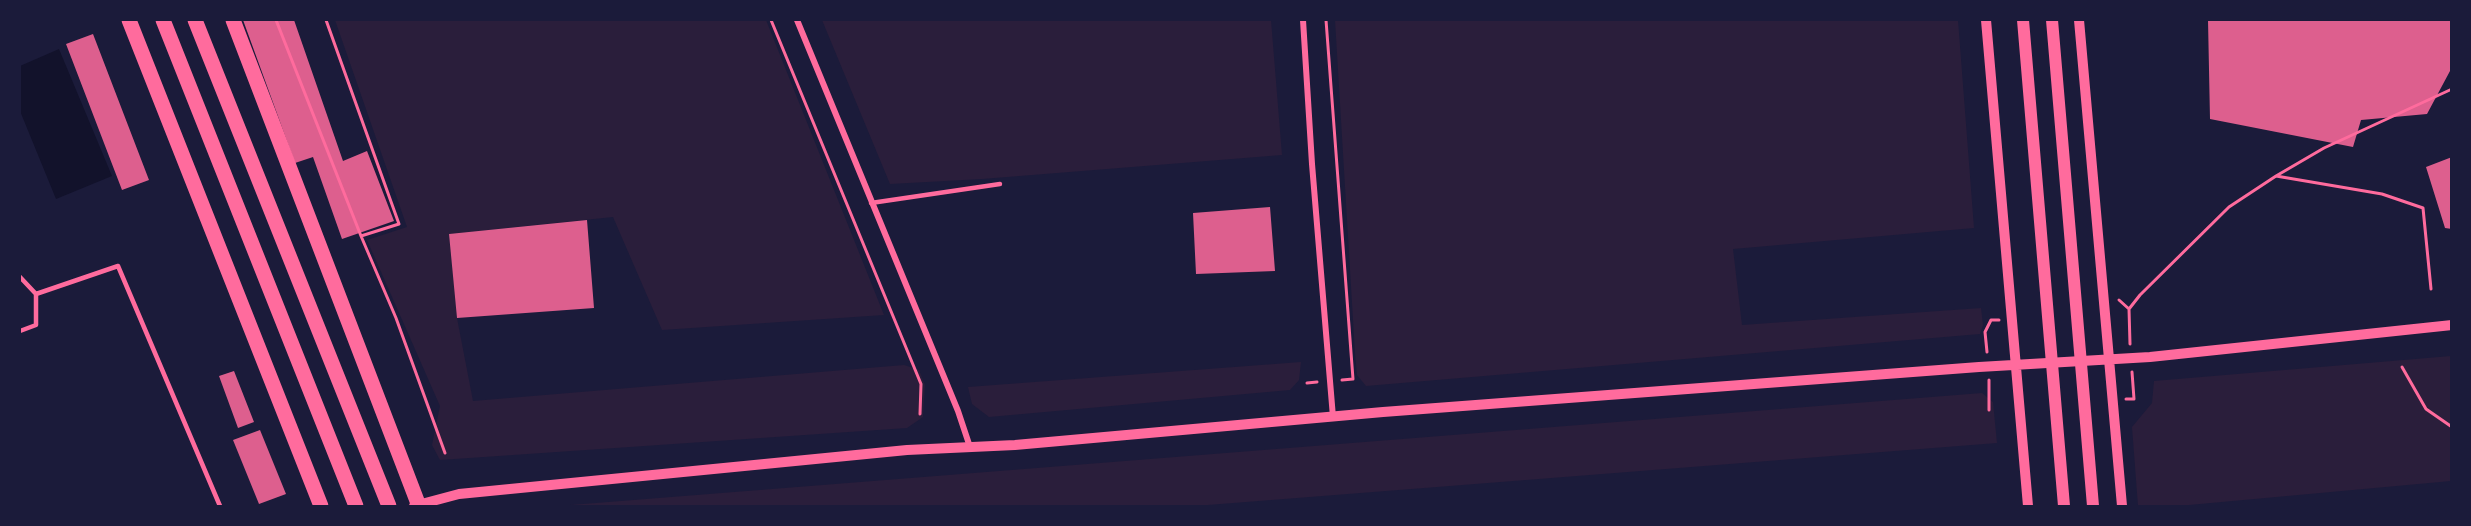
<!DOCTYPE html>
<html>
<head>
<meta charset="utf-8">
<style>
	body { margin:0 }
	#map { position:relative; width:2471px; height:526px; overflow:hidden; background:#1b1b3a; font-family:"Archivo Narrow",sans-serif }
	canvas { display:block }
	.frame { position:absolute; inset:0; border:21px solid #1b1b3a; pointer-events:none }
</style>
</head>
<body>
<div id="map">
<canvas width="2471" height="526"></canvas>
<div class="frame"></div>
</div>
<script>
const context = document.querySelector('canvas').getContext('2d');
context.lineJoin = 'round';
function fillPath(path, color) {
  context.fillStyle = color;
  context.fill(path, 'evenodd');
}
function toPath(rows) {
  const path = new Path2D();
  for (const r of rows) {
    path.moveTo(r[0], r[1]);
    for (let i = 2; i < r.length; i += 2) path.lineTo(r[i], r[i + 1]);
  }
  return path;
}
function strokePath(path, color, width, dash) {
  context.strokeStyle = color;
  context.lineWidth = width;
  context.lineCap = dash ? 'butt' : 'round';
  context.setLineDash(dash || []);
  context.stroke(path);
}
const green = toPath([
	[335,20,766,20,884,315,662,330,613,217,449,234,457,318,473,401,904,365,919,370,925,385,923,417,907,428,440,460,432,445,440,406,367,240,407,227],
	[822,20,1271,20,1282,155,982,179,890,184],
	[1335,20,1958,20,1974,228,1733,249,1742,325,1981,308,1983,325,1980,334,1366,386,1357,375,1355,353],
	[2451,356,2451,481,2178,506,2138,506,2132,427,2152,403,2154,381],
	[1301,362,1299,380,1290,390,989,417,972,404,968,387],
	[1982,393,1993,402,1997,443,1195,506,558,506]
]);
const water = toPath([
	[59,49,112,176,56,199,20,111,20,66]
]);
const building = toPath([
	[243,20,294,20,343,161,367,151,394,221,342,239,313,157,295,163],
	[2208,20,2452,20,2452,73,2450,71,2427,114,2361,120,2353,147,2210,119],
	[93,34,149,180,122,190,66,44],
	[2452,157,2452,229,2445,228,2426,167],
	[1270,207,1275,271,1196,274,1193,213],
	[587,220,594,308,457,318,449,234],
	[234,371,254,422,238,428,219,376],
	[260,430,286,494,259,504,233,440]
]);
const path = toPath([
	[276,20,361,236,396,318,445,453],
	[326,20,399,224,361,236],
	[771,20,921,384,920,414],
	[1326,20,1353,379,1342,380],
	[2276,176,2382,194,2423,208,2431,289],
	[2119,300,2129,309],
	[2130,344,2129,309,2140,295,2229,207,2276,176,2324,148,2452,89],
	[1987,352,1985,332,1991,320,1999,320],
	[2402,367,2426,409,2452,427],
	[1307,383,1317,382],
	[2126,399,2134,399,2132,372],
	[1989,410,1989,380]
]);
const service = toPath([
	[871,203,1000,184],
	[20,277,36,294,36,325,20,331],
	[36,294,118,266,220,506]
]);
const minor = toPath([
	[797,20,958,411,970,447],
	[1303,20,1312,164,1333,417]
]);
const tertiary = toPath([
	[1986,20,2028,506],
	[2079,20,2122,506],
	[414,506,459,494,907,450,1015,445,1383,412,1979,367,2150,357,2452,325]
]);
const secondary = toPath([
	[2023,20,2064,506],
	[2052,20,2093,506]
]);
const primary = toPath([
	[129,20,321,506],
	[163,20,356,506],
	[195,20,389,506],
	[233,20,419,506]
]);
fillPath(green, '#2a1e3b');
fillPath(water, '#12122b');
fillPath(building, '#dd5f8e');
strokePath(path, '#ff6b9d', 3);
strokePath(service, '#ff6b9d', 4.5);
strokePath(minor, '#ff6b9d', 6);
strokePath(tertiary, '#ff6b9d', 10);
strokePath(secondary, '#ff6b9d', 12);
strokePath(primary, '#ff6b9d', 15);
</script>
</body>
</html>
